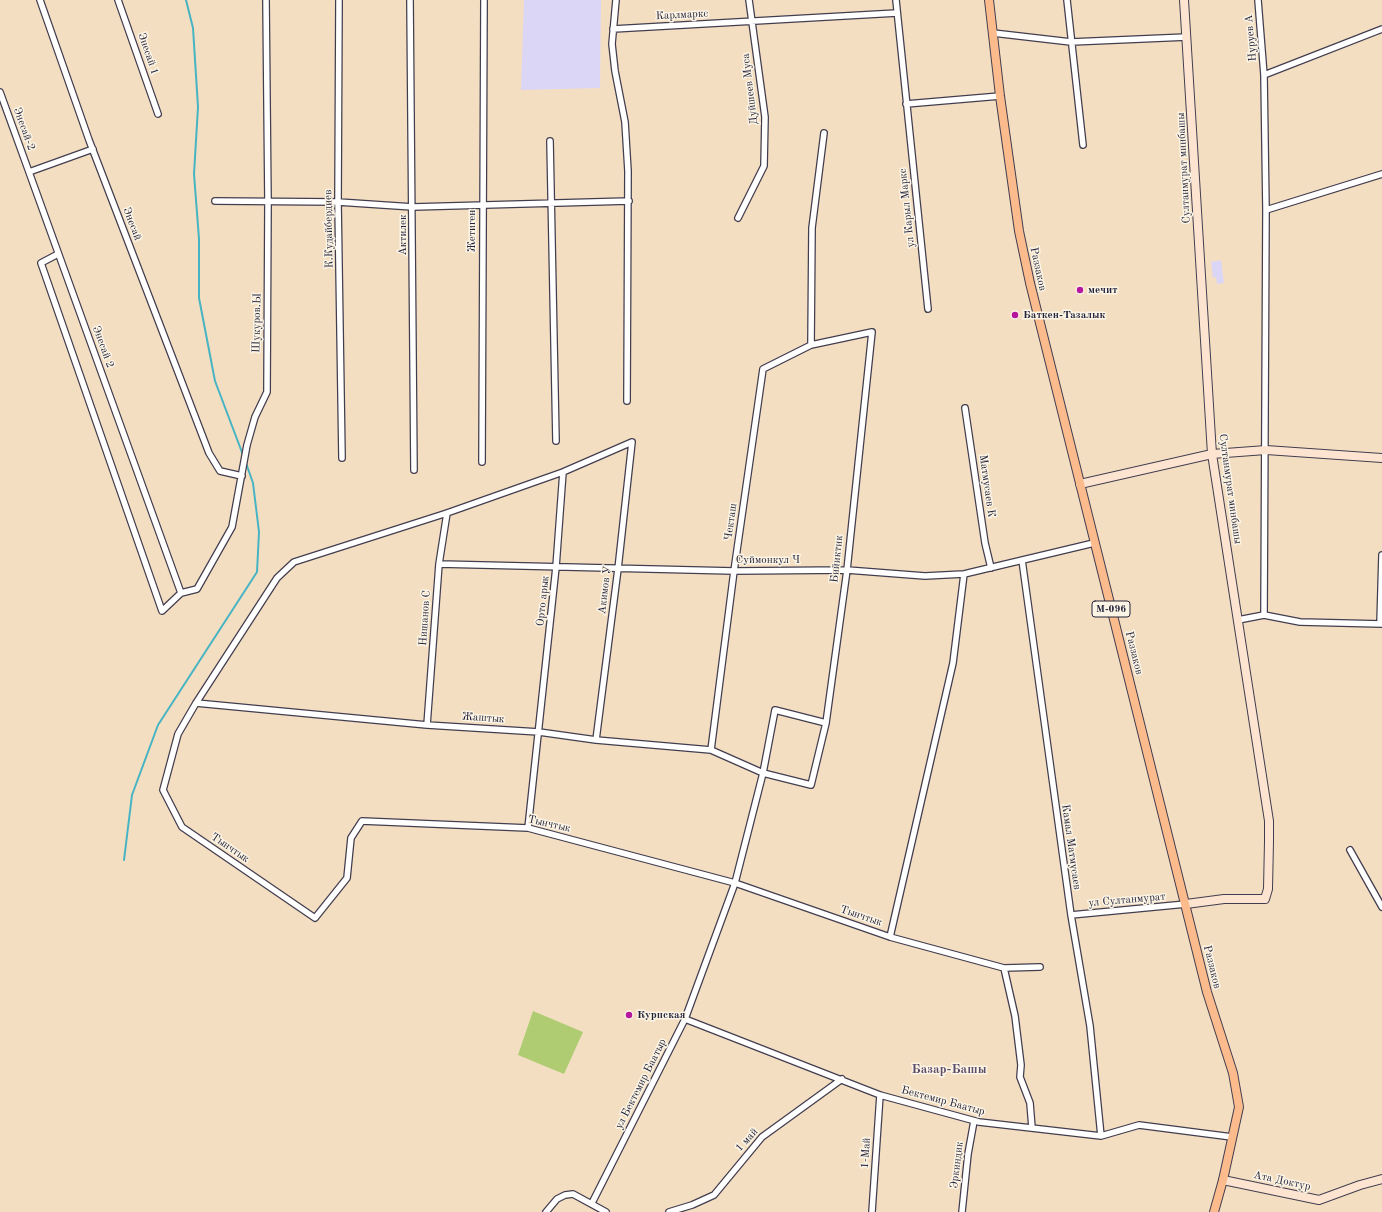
<!DOCTYPE html>
<html>
<head>
<meta charset="utf-8">
<style>
	body { margin:0 }
	canvas { display:block; background:#f4dec1 }
</style>
</head>
<body>
<canvas width="1382" height="1212"></canvas>
<script>
const context = document.querySelector('canvas').getContext('2d');
context.lineJoin = 'round';
function fillPath(path, color) {
  context.fillStyle = color;
  context.fill(path, 'evenodd');
}
function toPath(rows) {
  const path = new Path2D();
  for (const r of rows) {
    path.moveTo(r[0], r[1]);
    for (let i = 2; i < r.length; i += 2) path.lineTo(r[i], r[i + 1]);
  }
  return path;
}
function strokePath(path, color, width, dash) {
  context.strokeStyle = color;
  context.lineWidth = width;
  context.lineCap = dash ? 'butt' : 'round';
  context.setLineDash(dash || []);
  context.stroke(path);
}
function write(font, color, halo, rows, align = 'center') {
  context.font = font + ' "Old Standard TT",serif';
  context.lineWidth = 3;
  context.setLineDash([]);
  context.textBaseline = 'middle';
  context.strokeStyle = halo;
  context.fillStyle = color;
  for (const [text, x, y, turn = 0] of rows) {
    context.save();
    context.translate(x, y);
    context.rotate((+turn || 0) * Math.PI / 180);
    context.textAlign = isNaN(turn) ? turn : align;
    if (halo) context.strokeText(text, 0, 0);
    context.fillText(text, 0, 0);
    context.restore();
  }
}
const built = toPath([
	[524,0,601,0,600,88,521,90],
	[1221,260,1224,283,1217,284,1216,277,1213,278,1211,262]
]);
const green = toPath([
	[533,1011,583,1032,564,1074,518,1055]
]);
const stream = toPath([
	[186,0,193,28,198,107,194,174,199,239,199,298,215,381,243,455],
	[124,860,132,795,158,725,257,572,259,532,253,483,246,463]
]);
const street = toPath([
	[40,0,89,140,209,453,220,471,242,476],
	[118,0,158,114],
	[339,0,338,202,342,458],
	[410,0,414,470],
	[616,0,612,44,615,71,625,122,628,171,627,401],
	[896,0,928,309],
	[1067,0,1083,145],
	[1258,0,1264,75,1266,210,1264,615],
	[613,29,897,13],
	[993,33,1071,42,1187,37],
	[1264,75,1382,29],
	[0,92,29,172],
	[906,104,1000,96],
	[550,141,556,441],
	[93,149,29,172,181,593],
	[215,201,338,202,413,207,629,201],
	[1266,210,1382,174],
	[738,218,764,166,765,117,749,0],
	[58,254,41,263,162,611,181,593,197,589,232,527,247,445,255,417,267,392,268,202,266,0],
	[811,345,812,228,824,133],
	[965,408,985,543,991,568],
	[482,462,484,0],
	[1022,560,1071,915,1090,1026,1101,1136],
	[439,564,734,571,847,570,925,576,964,574,1094,543],
	[1238,620,1264,615,1300,622,1382,624],
	[1380,624,1382,555],
	[196,703,427,725,539,732,596,740,711,750,763,773,811,785,826,723,847,570,872,332,811,345,763,369,734,571,711,750],
	[427,725,439,564,447,513],
	[596,740,618,569,632,442,563,472,447,513,294,562,277,578,196,703,178,734,163,790,182,827,315,918,347,878,351,838,362,821,528,828,735,883,890,937,1004,968,1040,967],
	[528,828,556,567,563,472],
	[1350,850,1382,907],
	[1071,915,1186,904],
	[890,937,953,663,964,574],
	[1004,968,1015,1016,1021,1065,1020,1077,1030,1103,1032,1128],
	[685,1019,880,1095,979,1122,1101,1136,1139,1125,1232,1137],
	[592,1203,685,1019,735,883,763,773,775,710,826,723],
	[546,1212,557,1199,565,1195,573,1194,606,1212],
	[669,1212,692,1205,714,1195,762,1137,842,1079],
	[872,1212,880,1095],
	[962,1212,968,1154,974,1121]
]);
const secondary = toPath([
	[1184,0,1212,454,1269,821,1269,841,1268,889,1265,899,1224,899,1186,904],
	[1080,484,1212,454,1266,450,1382,458],
	[1223,1180,1319,1200,1360,1185,1382,1179]
]);
const primary = toPath([
	[989,0,1000,96,1019,231,1030,283,1207,992,1233,1073,1239,1107,1223,1180,1214,1212]
]);
const markers = [
	[1080,290,4,"#b5179e"],
	[1015,315,4,"#b5179e"],
	[629,1015,4,"#b5179e"]
];
const shields = [
	[1111,609,38]
];
const shieldNames = [
	["М-096",1111,609]
];
const streetNames = [
	["Карлмаркс",682,15,-3],
	["Нуруев А",1251,38,-95],
	["Энесай 1",148,54,71],
	["Дуйшеев Муса",750,89,-97],
	["Энесай-2",24,129,70],
	["Султанмурат минбашы",1184,168,-93],
	["ул Карыл Маркс",907,208,-96],
	["Энесай",132,224,69],
	["К.Кудайбердиев",329,229,-91],
	["Жетиген",472,231,-90],
	["Актилек",403,235,-90],
	["Раззаков",1038,269,78],
	["Шукуров.Ы",257,323,-89],
	["Энесай 2",103,347,70],
	["Матмусаев К",987,486,82],
	["Султанмурат минбашы",1230,489,82],
	["Чекташ",731,522,-82],
	["Бийиктик",837,559,-84],
	["Суймонкул Ч",768,560],
	["Акимов У",605,590,-83],
	["Орто арык",543,601,-84],
	["Нишанов С",425,618,-86],
	["Раззаков",1134,653,76],
	["Жаштык",483,718,4],
	["Тынчтык",549,824,13],
	["Камал Матмусаев",1071,847,82],
	["Тынчтык",230,848,34],
	["ул Султанмурат",1127,900,-5],
	["Тынчтык",861,916,19],
	["Раззаков",1212,967,76],
	["ул Бектемир Баатыр",641,1084,-63],
	["Бектемир Баатыр",943,1101,15],
	["1 май",747,1140,-47],
	["1-Май",866,1153,-86],
	["Эркиндик",957,1165,-83],
	["Ата Доктур",1282,1181,12]
];
const poiNames = [
	["мечит",1088,290],
	["Баткен-Тазалык",1023,315],
	["Курпская",637,1015]
];
const quarterNames = [
	["Базар-Башы",949,1070]
];
fillPath(built, '#dcd6f6');
fillPath(green, '#afcc73');
strokePath(stream, '#47b4c3', 2);
strokePath(street, '#423e4f', 8);
strokePath(secondary, '#423e4f', 10);
strokePath(primary, '#423e4f', 10);
strokePath(street, '#fff', 5.5);
strokePath(secondary, '#fde4d1', 8);
strokePath(primary, '#fbbb8c', 8);
for (const [x, y, r, color] of markers) {
  const dot = new Path2D();
  dot.arc(x, y, r, 0, 2 * Math.PI);
  context.fillStyle = color;
  context.fill(dot);
  strokePath(dot, '#fcf5e5', 1.5);
}
for (const [x, y, w] of shields) {
  const box = new Path2D();
  box.roundRect(x - w / 2, y - 8, w, 16, 3);
  context.fillStyle = '#fcf5e5';
  context.fill(box);
  strokePath(box, '#22223b', 1);
}
write('bold 10px', '#22223b', null, shieldNames);
write('11px', '#22223b', '#fcf5e5', streetNames);
write('bold 11px', '#22223b', '#fcf5e5', poiNames, 'left');
write('bold 13px', '#5b4c6a', '#fcf5e5', quarterNames);
</script>
</body>
</html>
